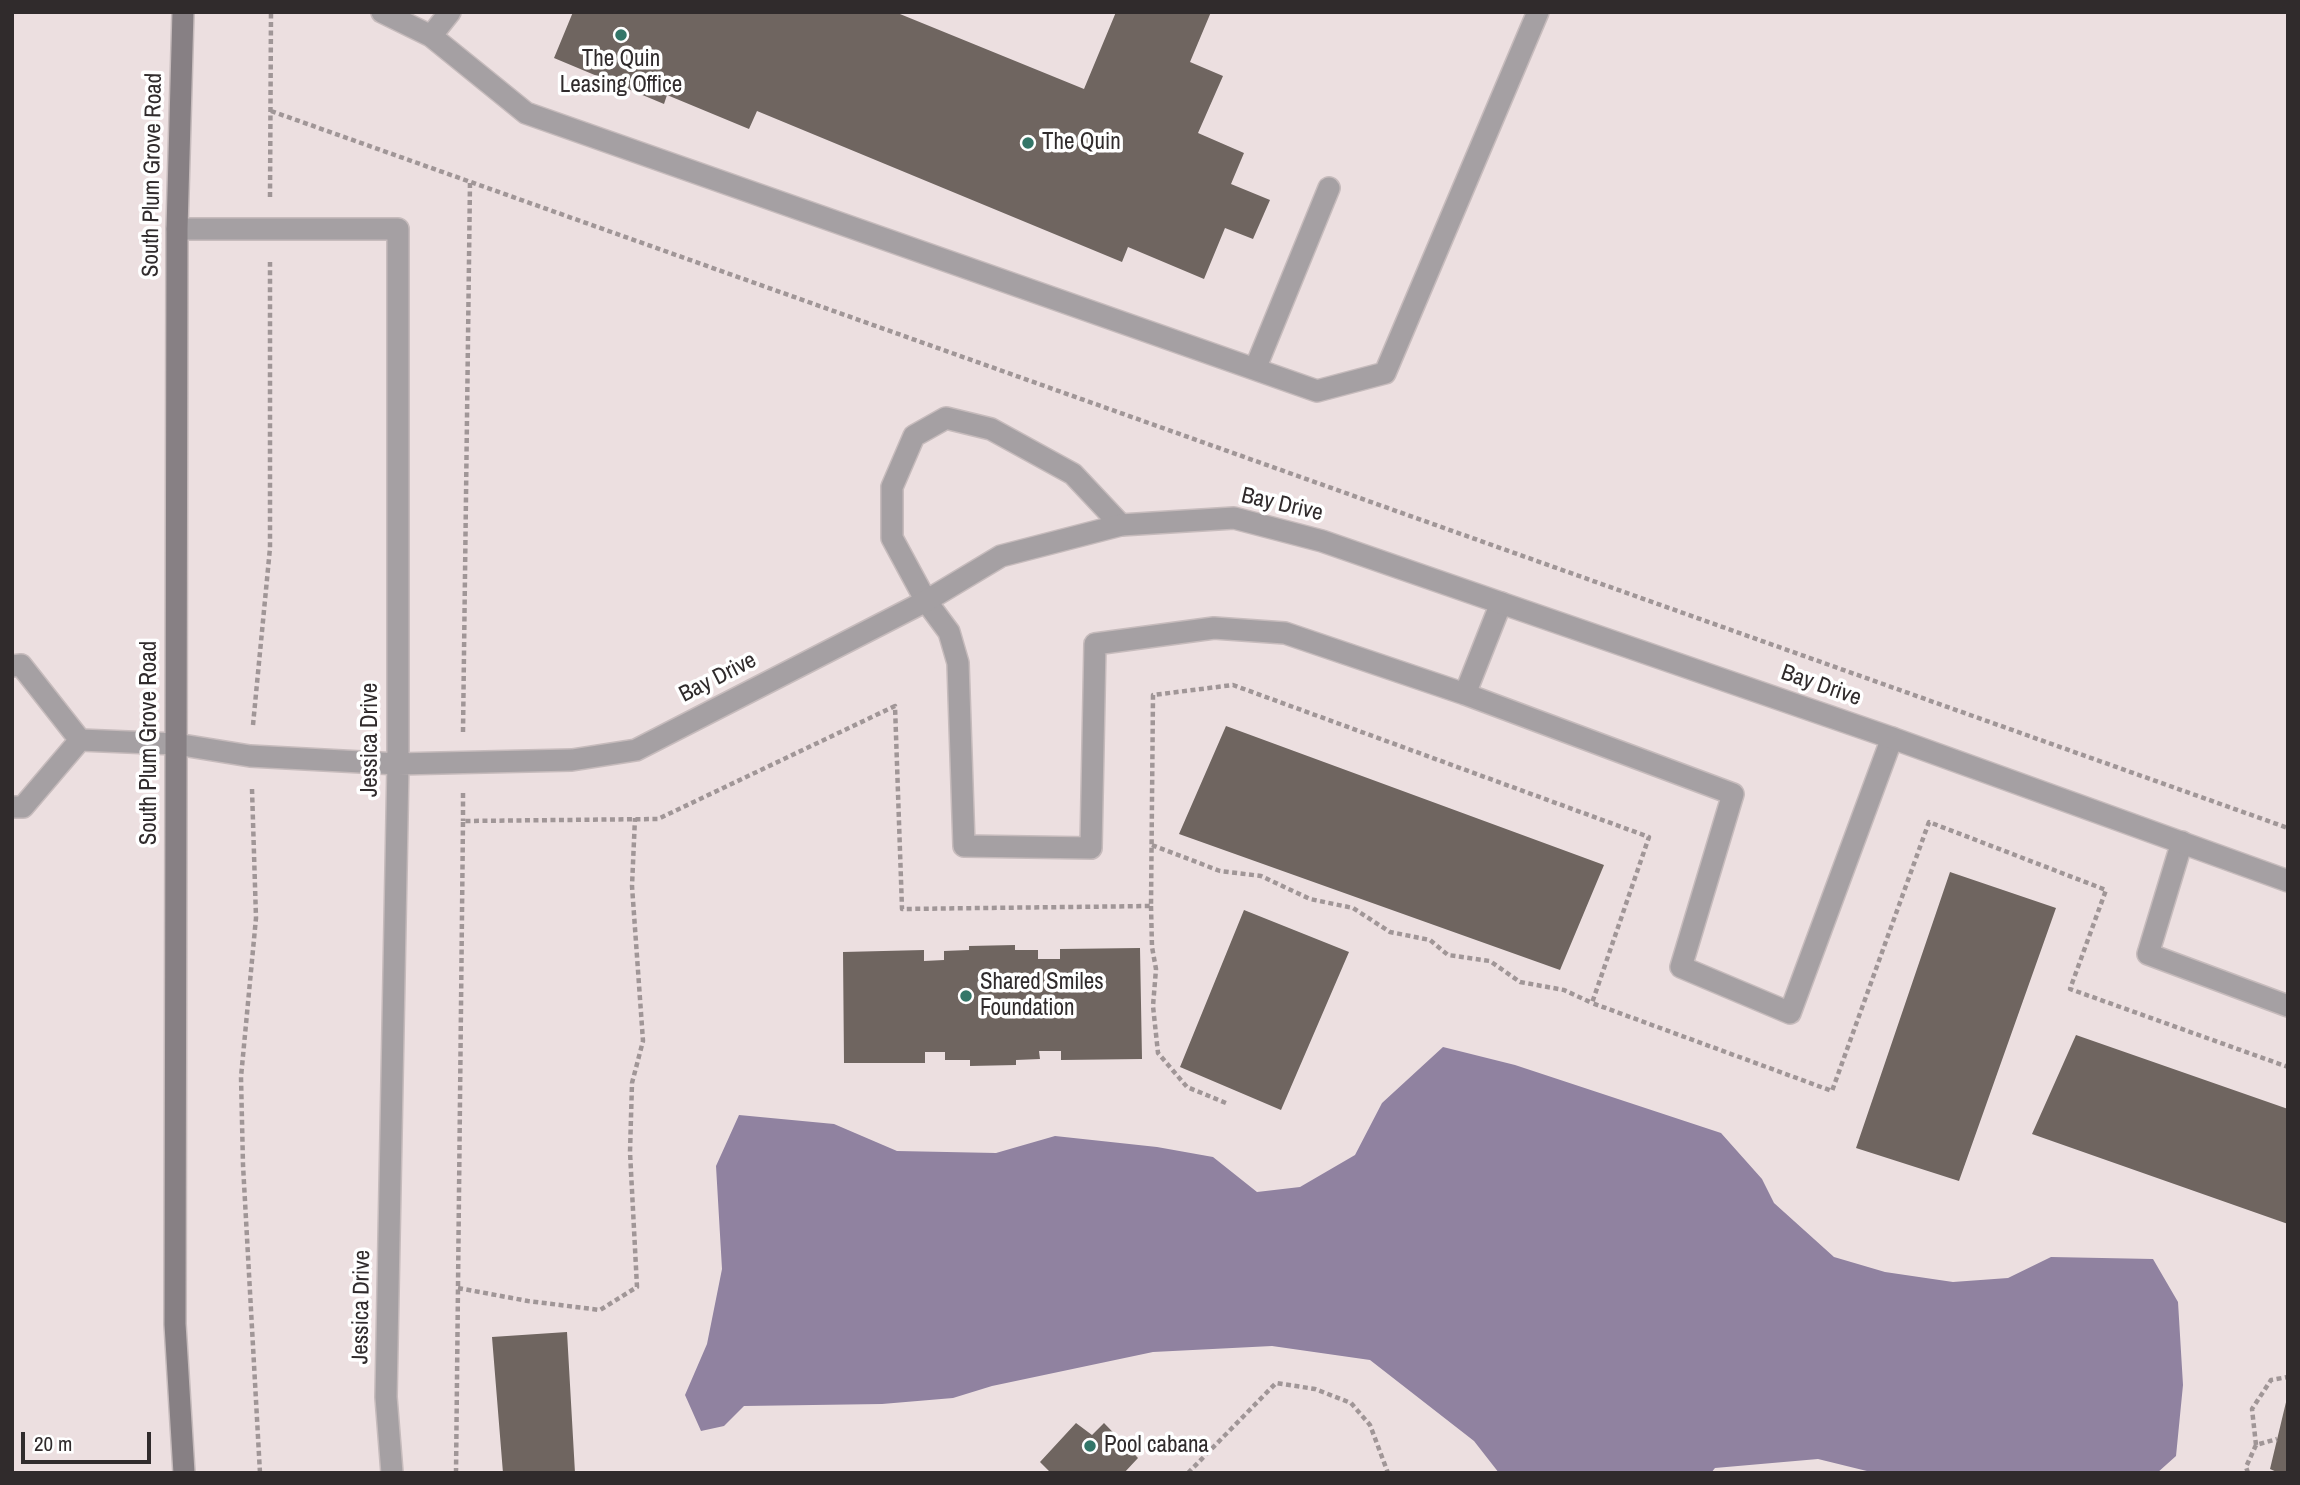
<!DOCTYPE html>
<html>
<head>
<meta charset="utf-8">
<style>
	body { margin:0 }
	#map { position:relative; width:2300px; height:1485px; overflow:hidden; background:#ecdfe0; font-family:"Archivo Narrow",sans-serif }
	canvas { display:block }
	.frame { position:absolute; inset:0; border:14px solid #302b2c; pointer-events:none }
	.scale { position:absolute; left:21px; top:1432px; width:130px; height:32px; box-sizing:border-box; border:4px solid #302b2c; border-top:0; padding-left:9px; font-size:21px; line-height:24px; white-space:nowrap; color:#302b2c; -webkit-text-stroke:5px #fff; paint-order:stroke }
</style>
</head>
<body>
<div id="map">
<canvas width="2300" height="1485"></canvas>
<div class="frame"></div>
<div class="scale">20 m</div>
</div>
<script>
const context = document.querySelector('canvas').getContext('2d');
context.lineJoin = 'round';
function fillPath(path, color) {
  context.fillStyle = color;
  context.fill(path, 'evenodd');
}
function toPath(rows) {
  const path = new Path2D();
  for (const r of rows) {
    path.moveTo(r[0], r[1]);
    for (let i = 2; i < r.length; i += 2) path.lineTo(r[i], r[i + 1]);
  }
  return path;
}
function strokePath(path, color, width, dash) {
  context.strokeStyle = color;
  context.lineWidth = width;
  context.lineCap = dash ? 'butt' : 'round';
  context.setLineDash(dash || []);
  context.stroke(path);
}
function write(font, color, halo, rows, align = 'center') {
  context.font = font + ' "Archivo Narrow",sans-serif';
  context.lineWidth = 7;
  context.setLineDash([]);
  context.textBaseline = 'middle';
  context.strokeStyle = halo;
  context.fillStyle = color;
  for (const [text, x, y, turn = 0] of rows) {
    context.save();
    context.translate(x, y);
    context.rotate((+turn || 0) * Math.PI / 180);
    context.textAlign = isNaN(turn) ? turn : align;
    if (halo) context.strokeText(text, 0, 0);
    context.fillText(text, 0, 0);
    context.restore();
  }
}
const water = toPath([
	[1443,1047,1515,1065,1721,1133,1762,1179,1774,1203,1834,1257,1885,1272,1953,1282,2008,1278,2051,1257,2153,1259,2178,1302,2183,1385,2176,1456,2157,1473,1875,1473,1818,1459,1715,1468,1711,1473,1499,1473,1474,1441,1370,1360,1272,1346,1153,1352,992,1386,953,1398,882,1404,744,1406,724,1426,701,1431,685,1395,707,1344,722,1269,716,1166,739,1115,834,1124,897,1151,996,1153,1055,1136,1157,1147,1213,1157,1257,1192,1300,1187,1355,1155,1382,1103]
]);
const building = toPath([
	[573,12,895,12,1084,89,1116,12,1211,12,1190,62,1223,76,1198,133,1244,153,1231,184,1270,200,1253,239,1225,228,1204,279,1128,247,1122,262,757,111,749,129,667,95,664,104,554,58],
	[1226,726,1604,865,1560,970,1179,834],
	[1950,872,2056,908,1959,1181,1856,1148],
	[1244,910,1349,952,1281,1110,1180,1067],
	[1015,945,1015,950,1038,950,1038,959,1060,959,1060,949,1140,948,1142,1059,1061,1060,1061,1051,1039,1051,1040,1059,1016,1060,1016,1065,970,1066,970,1060,945,1060,945,1052,925,1052,925,1063,844,1063,843,952,924,950,924,961,944,960,944,951,969,950,969,946],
	[2076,1035,2288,1109,2288,1224,2032,1134],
	[567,1332,575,1473,503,1473,492,1337],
	[2287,1398,2288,1473,2279,1473,2270,1469],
	[1076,1423,1092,1435,1104,1423,1138,1458,1124,1473,1051,1473,1040,1462]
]);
const path = toPath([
	[271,111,2288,828],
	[270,197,271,12],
	[253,725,270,548,270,262],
	[463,732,470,182],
	[252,789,256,918,241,1077,243,1165,260,1473],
	[463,793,463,821],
	[1152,845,1220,871,1261,876,1310,899,1353,908,1390,932,1430,940,1448,955,1490,961,1520,982,1564,990,1592,1003],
	[1151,906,1152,947,1156,969,1153,1006,1158,1053,1187,1087,1226,1103],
	[458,1288,528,1301,600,1310,637,1287,630,1152,632,1083,643,1041,632,886,635,818],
	[2256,1445,2252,1409,2271,1380,2288,1377],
	[456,1473,463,821,658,819,895,706,902,909,1151,906,1153,695,1233,685,1649,837,1592,1003,1832,1091,1929,822,2106,890,2070,989,2288,1067],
	[1188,1473,1276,1383,1315,1389,1351,1403,1370,1425,1388,1473],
	[2248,1473,2246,1467,2256,1445,2277,1439]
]);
const lane = toPath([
	[382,12,431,36,526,113,1317,391,1385,373,1538,12],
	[431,36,450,12],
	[1255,369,1329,188],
	[1121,525,1073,474,991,429,946,418,914,436,892,487,892,538,926,601,949,632,958,663,964,846,1091,848,1095,644,1214,628,1285,633,1465,694,1733,794,1681,967,1790,1013,1892,738],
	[1465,694,1501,603],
	[2182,842,2148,954,2288,1006]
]);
const street = toPath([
	[177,229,398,229,398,764,386,1397,392,1473],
	[12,666,21,665,80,740,176,744,250,756,398,764,572,760,636,750,926,601,1001,556,1121,525,1234,518,1322,541,1501,603,1892,738,2288,881],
	[12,807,23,807,80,740]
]);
const secondary = toPath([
	[183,12,177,229,175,1324,184,1473]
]);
const markers = [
	[621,35,7,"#337668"],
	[1028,143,7,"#337668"],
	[966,996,7,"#337668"],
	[1090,1446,7,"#337668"]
];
const poiNames = [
	["The Quin",621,60,"center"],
	["Leasing Office",621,86,"center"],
	["The Quin",1042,143],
	["Shared Smiles",980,983],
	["Foundation",980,1009],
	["Pool cabana",1104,1446]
];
const streetNames = [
	["South Plum Grove Road",153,175,-89],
	["Bay Drive",1282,505,13],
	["Bay Drive",718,678,-27],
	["Bay Drive",1821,686,19],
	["Jessica Drive",371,740,-90],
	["South Plum Grove Road",150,743,-90],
	["Jessica Drive",362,1307,-89]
];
fillPath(water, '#9082a0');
fillPath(building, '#6f6560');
strokePath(lane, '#c6bbbc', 24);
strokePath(street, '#c6bbbc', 24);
strokePath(secondary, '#c6bbbc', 24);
strokePath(path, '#a09697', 4.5, [5, 3.5]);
strokePath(lane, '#a5a0a3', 21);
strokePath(street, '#a5a0a3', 21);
strokePath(secondary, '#878084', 21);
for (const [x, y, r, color] of markers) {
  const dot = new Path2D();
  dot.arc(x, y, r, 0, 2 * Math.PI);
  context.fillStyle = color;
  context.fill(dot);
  strokePath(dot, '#fff', 2.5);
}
write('23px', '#302b2c', '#fff', poiNames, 'left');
write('23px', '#302b2c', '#fff', streetNames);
</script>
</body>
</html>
